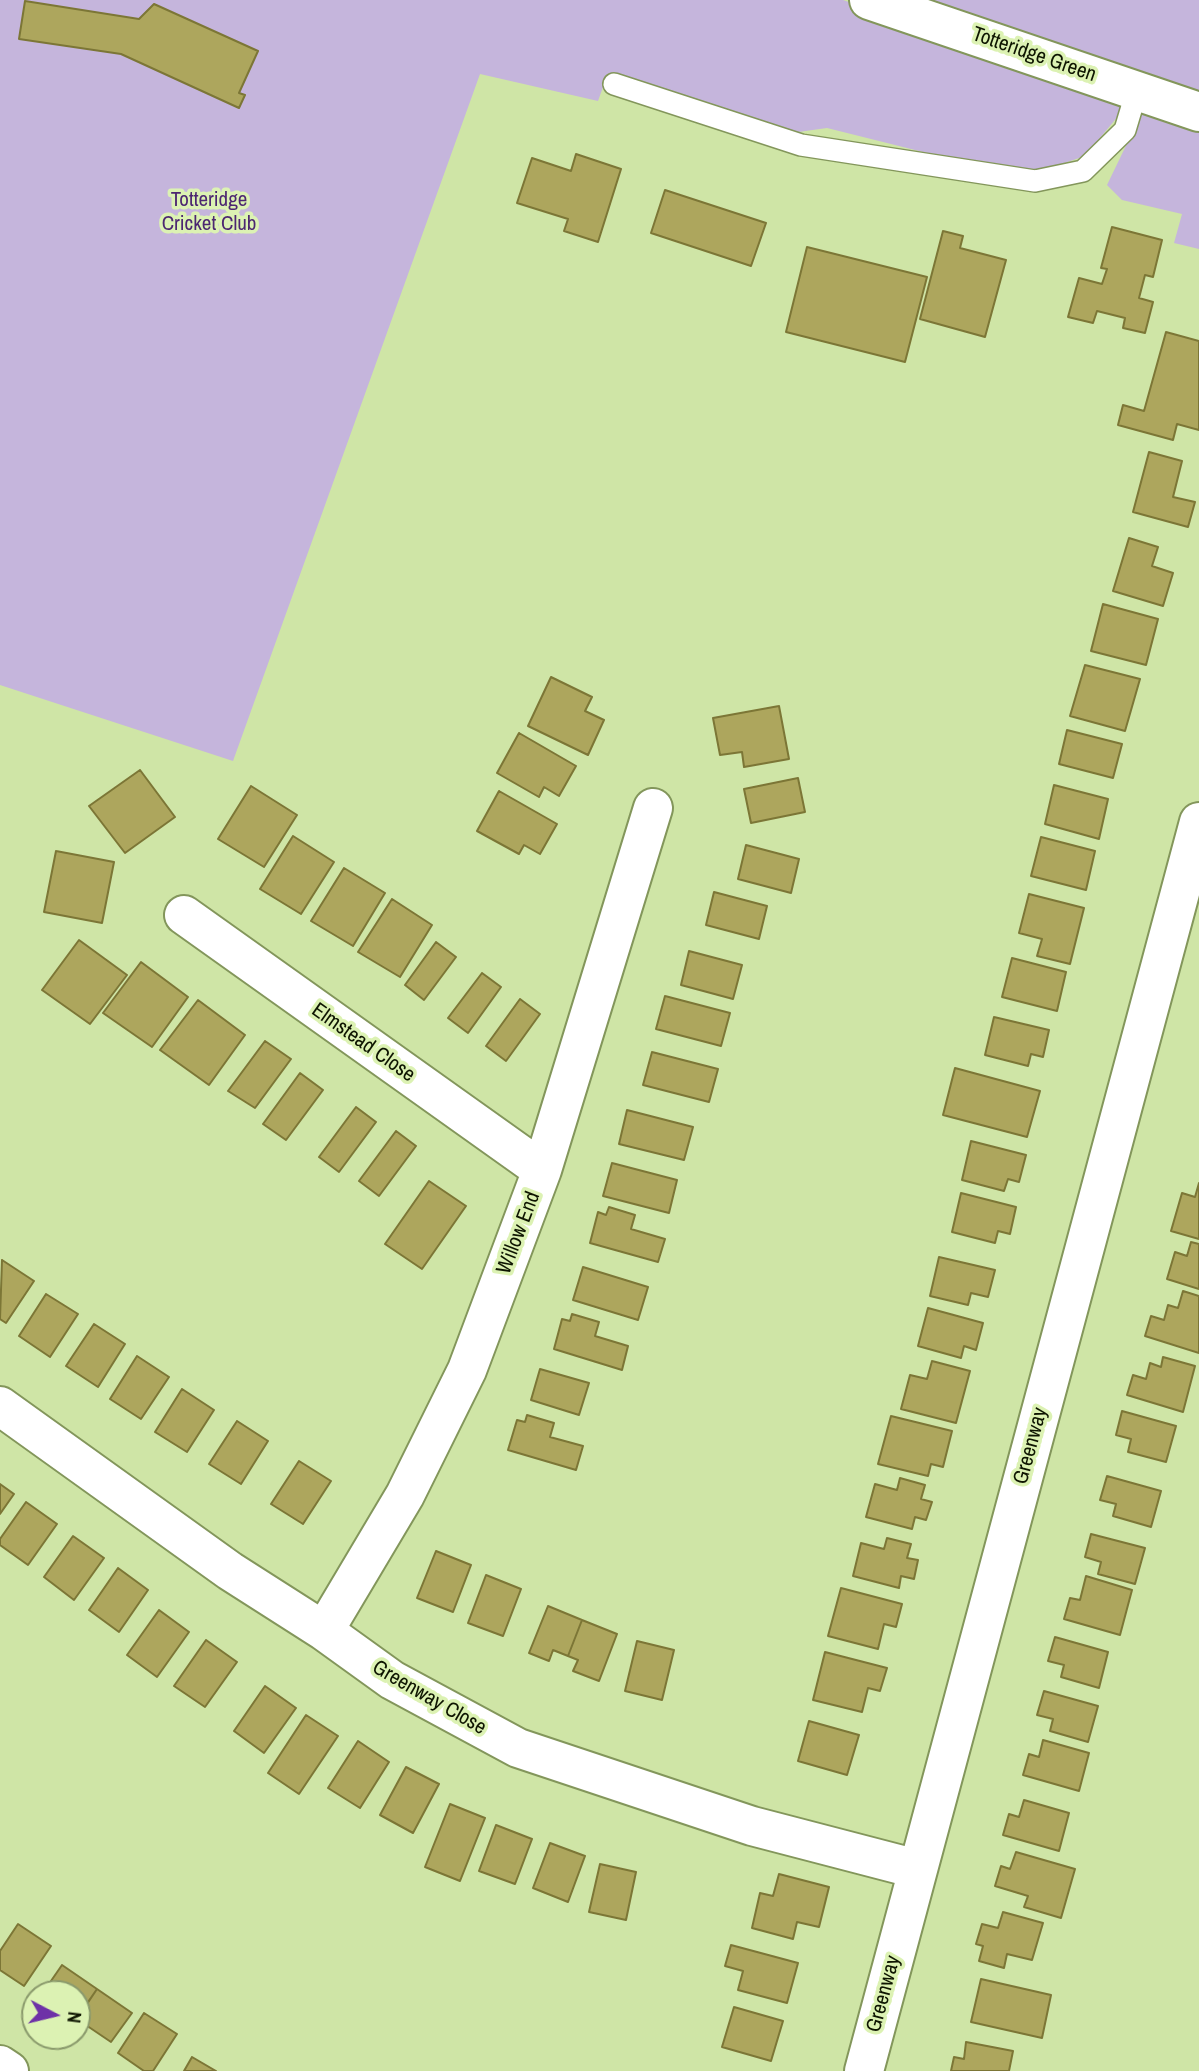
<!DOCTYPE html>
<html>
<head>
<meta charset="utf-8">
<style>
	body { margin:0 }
	#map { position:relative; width:1199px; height:2071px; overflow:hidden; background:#cfe5a6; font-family:"Archivo Narrow",sans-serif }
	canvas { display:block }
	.north { position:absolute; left:21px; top:1980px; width:70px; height:70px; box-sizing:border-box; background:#dcf2b3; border:2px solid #8a9a6c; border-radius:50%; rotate:97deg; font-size:19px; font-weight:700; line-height:28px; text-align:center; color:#0e1501 }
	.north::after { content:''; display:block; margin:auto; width:24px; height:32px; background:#6e31a7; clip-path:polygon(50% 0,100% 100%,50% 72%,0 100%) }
</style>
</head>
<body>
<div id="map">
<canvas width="1199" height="2071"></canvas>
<div class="north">N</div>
</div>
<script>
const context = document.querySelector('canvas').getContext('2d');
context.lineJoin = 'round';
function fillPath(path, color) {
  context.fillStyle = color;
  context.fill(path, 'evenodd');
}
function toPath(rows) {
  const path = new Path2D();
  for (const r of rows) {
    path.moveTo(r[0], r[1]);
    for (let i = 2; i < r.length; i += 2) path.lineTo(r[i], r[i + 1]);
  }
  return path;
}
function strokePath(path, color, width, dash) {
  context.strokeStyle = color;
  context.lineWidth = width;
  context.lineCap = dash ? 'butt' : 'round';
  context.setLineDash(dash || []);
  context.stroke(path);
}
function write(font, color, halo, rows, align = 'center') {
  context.font = font + ' "Archivo Narrow",sans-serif';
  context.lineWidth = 7;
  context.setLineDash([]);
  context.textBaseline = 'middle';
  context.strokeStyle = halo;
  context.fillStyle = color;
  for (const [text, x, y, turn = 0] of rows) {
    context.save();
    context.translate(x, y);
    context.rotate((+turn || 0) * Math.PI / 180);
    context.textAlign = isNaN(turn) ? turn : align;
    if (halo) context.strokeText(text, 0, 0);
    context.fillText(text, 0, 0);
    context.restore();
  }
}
const green = toPath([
	[0,0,843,0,1124,97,1124,109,1085,156,1038,172,967,163,827,128,791,133,607,76,598,101,480,74,233,761,0,685],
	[908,0,1199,0,1199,103],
	[1147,102,1199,124,1199,249,1174,243,1182,214,1122,200,1107,185]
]);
const building = toPath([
	[25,1,139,19,154,4,258,51,239,93,245,95,239,108,121,54,19,39,25,1],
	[576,154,621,169,598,242,564,231,568,219,517,203,532,158,571,171,576,154],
	[665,190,766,223,751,266,651,233,665,190],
	[1112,227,1162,240,1153,277,1145,275,1139,298,1153,302,1145,333,1123,328,1125,318,1097,311,1093,323,1068,317,1079,278,1102,284,1107,269,1101,268,1112,227],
	[943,231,963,236,960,248,1006,260,985,337,920,319,943,231],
	[807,247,927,277,905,362,786,332,807,247],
	[1166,332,1199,341,1199,430,1177,424,1173,440,1118,425,1123,405,1144,411,1166,332],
	[1149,452,1182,461,1173,497,1195,502,1188,527,1133,512,1149,452],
	[1129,538,1158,547,1152,566,1173,573,1163,606,1113,591,1129,538],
	[1103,604,1158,619,1146,665,1091,651,1103,604],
	[1085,665,1140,679,1125,731,1070,716,1085,665],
	[551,677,592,697,585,711,604,720,588,755,528,726,551,677],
	[779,706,789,759,744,767,742,752,720,755,713,718,779,706],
	[1067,730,1122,744,1113,778,1059,764,1067,730],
	[519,733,576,766,559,796,544,787,539,797,497,773,519,733],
	[140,770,175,817,125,853,89,806,140,770],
	[798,778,805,812,751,823,744,789,798,778],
	[1054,785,1108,799,1099,839,1045,824,1054,785],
	[251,786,297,815,264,867,218,839,251,786],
	[499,791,557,824,540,854,524,845,519,854,477,831,499,791],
	[293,836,334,862,301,914,260,889,293,836],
	[1041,837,1095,851,1086,890,1031,876,1041,837],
	[746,845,799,859,791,893,738,879,746,845],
	[56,851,114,862,102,923,44,912,56,851],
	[344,868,385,893,353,946,311,921,344,868],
	[714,892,767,906,759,939,706,925,714,892],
	[1029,894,1084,908,1070,964,1037,956,1042,939,1019,933,1029,894],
	[392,899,432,925,400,977,358,952,392,899],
	[79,940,127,975,90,1024,42,990,79,940],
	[436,942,456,957,424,1000,405,985,436,942],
	[689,951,742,965,733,999,681,985,689,951],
	[1012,958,1066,972,1057,1011,1002,997,1012,958],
	[141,962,188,997,152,1047,103,1013,141,962],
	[482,973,501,987,468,1033,448,1018,482,973],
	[665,996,730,1013,721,1046,656,1029,665,996],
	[520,999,540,1014,506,1061,486,1046,520,999],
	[198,1000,245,1035,209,1085,160,1050,198,1000],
	[994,1017,1049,1030,1043,1057,1031,1054,1028,1066,985,1055,994,1017],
	[265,1041,291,1059,255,1108,228,1091,265,1041],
	[652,1052,718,1069,709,1102,643,1085,652,1052],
	[955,1068,1040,1091,1027,1137,943,1115,955,1068],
	[300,1073,323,1090,286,1140,263,1124,300,1073],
	[356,1107,376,1122,339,1172,319,1157,356,1107],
	[627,1110,693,1127,684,1160,619,1144,627,1110],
	[396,1131,416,1146,379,1196,359,1181,396,1131],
	[971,1141,1026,1155,1019,1182,1008,1179,1004,1191,962,1180,971,1141],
	[612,1163,677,1180,669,1213,603,1196,612,1163],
	[429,1181,466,1206,422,1269,385,1244,429,1181],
	[1199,1183,1199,1239,1171,1231,1182,1193,1195,1197,1199,1183],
	[961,1193,1016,1207,1010,1234,998,1231,995,1243,952,1232,961,1193],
	[609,1207,635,1215,631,1229,665,1239,658,1262,590,1243,598,1212,606,1215,609,1207],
	[1191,1242,1199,1244,1199,1289,1167,1279,1175,1252,1187,1256,1191,1242],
	[939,1257,995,1270,988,1297,971,1293,968,1305,930,1296,939,1257],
	[2,1260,34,1281,6,1323,0,1319,2,1260],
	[583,1267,648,1287,638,1320,573,1300,583,1267],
	[1183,1291,1199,1296,1199,1353,1145,1336,1151,1316,1164,1320,1168,1305,1178,1308,1183,1291],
	[46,1294,78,1314,50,1357,19,1336,46,1294],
	[928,1308,983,1323,976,1350,964,1346,961,1358,918,1346,928,1308],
	[572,1314,599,1322,595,1336,628,1346,622,1370,554,1349,562,1319,570,1321,572,1314],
	[94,1324,125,1344,98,1387,66,1366,94,1324],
	[137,1356,169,1377,141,1419,110,1399,137,1356],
	[1163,1357,1195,1366,1183,1412,1127,1395,1133,1375,1146,1379,1150,1363,1161,1367,1163,1357],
	[932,1361,970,1371,956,1423,901,1409,910,1375,927,1379,932,1361],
	[540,1369,589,1383,579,1415,531,1400,540,1369],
	[182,1389,214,1410,187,1452,155,1432,182,1389],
	[1122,1411,1176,1426,1166,1462,1128,1452,1131,1439,1116,1435,1122,1411],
	[527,1415,554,1423,550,1437,583,1446,576,1470,508,1450,517,1420,525,1422,527,1415],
	[891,1416,952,1431,943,1467,931,1464,928,1476,878,1464,891,1416],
	[237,1421,268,1441,241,1484,209,1464,237,1421],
	[299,1461,331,1481,303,1524,271,1504,299,1461],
	[1107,1476,1161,1491,1151,1527,1113,1516,1116,1504,1100,1500,1107,1476],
	[900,1478,925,1485,921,1499,932,1502,926,1520,915,1517,912,1529,866,1517,875,1484,897,1490,900,1478],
	[0,1484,14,1494,0,1514,0,1484],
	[26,1502,57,1524,28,1565,0,1545,0,1539,26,1502],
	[1091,1534,1145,1548,1135,1584,1098,1574,1101,1562,1085,1557,1091,1534],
	[73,1536,104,1558,74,1600,44,1577,73,1536],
	[887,1538,911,1544,907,1558,918,1560,914,1579,901,1576,899,1588,853,1576,861,1543,884,1549,887,1538],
	[436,1551,471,1565,453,1612,417,1598,436,1551],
	[118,1568,148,1590,119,1632,89,1610,118,1568],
	[486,1575,521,1589,503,1636,468,1623,486,1575],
	[1086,1576,1132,1590,1120,1635,1064,1619,1070,1598,1080,1600,1086,1576],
	[841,1588,902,1604,896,1627,884,1624,878,1649,828,1636,841,1588],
	[548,1606,582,1620,568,1656,553,1650,549,1661,529,1653,548,1606],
	[159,1610,189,1632,157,1677,127,1655,159,1610],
	[582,1620,617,1634,599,1681,573,1671,578,1660,568,1656,582,1620],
	[1055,1637,1108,1652,1099,1688,1061,1677,1064,1665,1048,1661,1055,1637],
	[206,1640,237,1662,205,1707,174,1686,206,1640],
	[637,1641,674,1650,662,1700,625,1691,637,1641],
	[825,1652,887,1668,880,1691,868,1688,862,1712,813,1700,825,1652],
	[265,1686,296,1708,264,1753,234,1731,265,1686],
	[1044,1691,1098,1706,1088,1742,1050,1731,1053,1719,1037,1715,1044,1691],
	[306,1715,338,1736,299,1794,268,1773,306,1715],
	[809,1721,859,1735,847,1775,798,1761,809,1721],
	[1043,1740,1089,1753,1079,1791,1023,1775,1029,1754,1039,1757,1043,1740],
	[358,1741,389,1762,360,1808,328,1788,358,1741],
	[406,1767,439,1784,413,1833,380,1815,406,1767],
	[1024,1800,1069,1813,1059,1851,1003,1835,1009,1814,1019,1817,1024,1800],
	[450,1804,485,1818,460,1881,425,1867,450,1804],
	[496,1825,532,1839,515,1884,479,1871,496,1825],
	[550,1843,585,1856,568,1902,533,1888,550,1843],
	[1016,1852,1075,1869,1061,1918,1024,1907,1028,1896,995,1886,1001,1866,1010,1869,1016,1852],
	[600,1864,636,1872,626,1920,589,1912,600,1864],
	[779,1874,829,1887,819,1927,797,1922,793,1939,752,1928,760,1893,773,1896,779,1874],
	[1003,1912,1043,1923,1032,1960,1007,1954,1004,1968,979,1961,983,1946,976,1944,982,1924,998,1928,1003,1912],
	[18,1924,51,1946,24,1986,0,1970,0,1951,18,1924],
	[731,1945,798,1963,787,2003,738,1990,743,1971,725,1966,731,1945],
	[62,1965,97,1989,77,2018,77,1994,42,1994,62,1965],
	[981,1979,1051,1995,1042,2038,971,2022,981,1979],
	[97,1989,132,2013,111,2042,77,2019,97,1989],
	[734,2007,783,2021,771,2061,722,2047,734,2007],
	[144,2013,177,2034,153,2071,144,2071,118,2053,144,2013],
	[966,2042,1013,2051,1009,2071,951,2071,954,2057,964,2059,966,2042],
	[192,2057,216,2071,184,2071,192,2057]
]);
const lane = toPath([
	[614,84,801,145,1035,181,1083,171,1125,130,1137,90]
]);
const street = toPath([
	[869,0,1199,112],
	[184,915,542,1170],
	[0,1406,230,1571,324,1631,392,1680,518,1748,752,1826,917,1869],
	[324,1631,405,1495,467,1370,542,1170,653,808],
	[0,2065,9,2071],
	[864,2071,1199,822]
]);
const streetNames = [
	["Totteridge Green",1034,55,19],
	["Elmstead Close",363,1043,35],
	["Willow End",519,1233,-69],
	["Greenway",1031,1446,-75],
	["Greenway Close",429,1698,30],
	["Greenway",884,1994,-75]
];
const parkNames = [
	["Totteridge",209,200],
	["Cricket Club",209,224]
];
fillPath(green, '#c5b5dc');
fillPath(building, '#ada65d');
strokePath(building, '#7c7636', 2);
strokePath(lane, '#83965b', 24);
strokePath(street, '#83965b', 42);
strokePath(lane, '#fff', 21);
strokePath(street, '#fff', 38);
write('21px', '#0e1501', '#dcf2b3', streetNames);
write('21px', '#4c2671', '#dcf2b3', parkNames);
</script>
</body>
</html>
